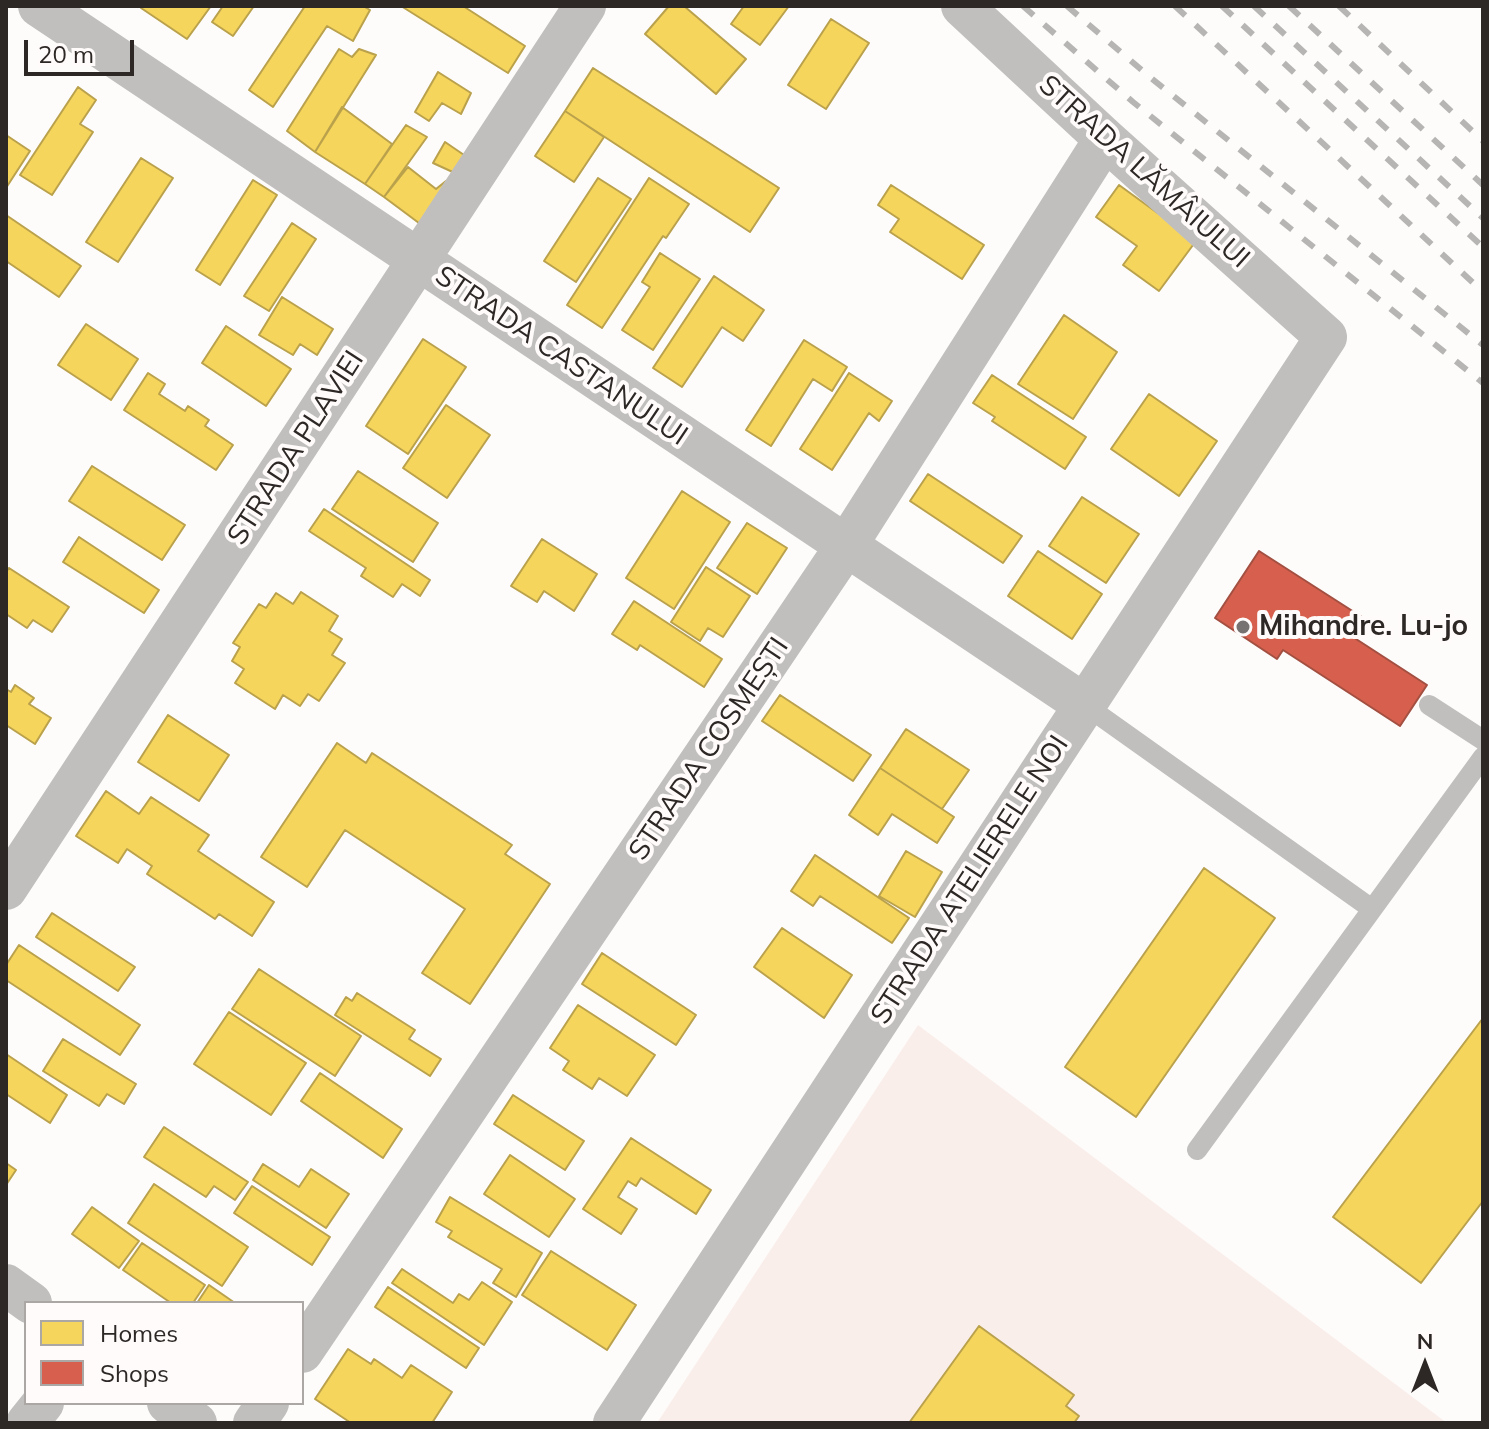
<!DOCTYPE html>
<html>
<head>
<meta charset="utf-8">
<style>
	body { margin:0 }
	#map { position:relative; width:1489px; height:1429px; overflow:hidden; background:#fdfcfb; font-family:Mulish,sans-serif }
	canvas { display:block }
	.frame { position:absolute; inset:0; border:8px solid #2d2826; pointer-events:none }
	.legend { position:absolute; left:24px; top:1301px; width:280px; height:104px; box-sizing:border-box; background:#fefbfa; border:2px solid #aaa7a5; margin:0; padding:10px 14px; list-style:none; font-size:24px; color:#2d2826 }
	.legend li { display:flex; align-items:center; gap:16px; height:40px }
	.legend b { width:40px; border:2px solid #aaa7a5 }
	.north { position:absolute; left:1385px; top:1325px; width:80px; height:80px; -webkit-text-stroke:6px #fefbfa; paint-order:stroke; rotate:0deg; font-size:22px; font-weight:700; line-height:32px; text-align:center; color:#2d2826 }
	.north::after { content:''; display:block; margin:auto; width:28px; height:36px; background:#2d2826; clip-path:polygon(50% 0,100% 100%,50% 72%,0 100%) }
	.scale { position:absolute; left:24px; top:40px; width:110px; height:36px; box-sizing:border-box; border:4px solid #2d2826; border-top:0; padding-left:10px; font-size:24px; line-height:28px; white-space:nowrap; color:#2d2826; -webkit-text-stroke:6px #fefbfa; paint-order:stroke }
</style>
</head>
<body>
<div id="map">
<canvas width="1489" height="1429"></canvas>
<div class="frame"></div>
<ul class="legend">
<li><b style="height:22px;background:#f6d55c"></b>Homes</li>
<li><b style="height:22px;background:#d6604d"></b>Shops</li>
</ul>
<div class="north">N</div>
<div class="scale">20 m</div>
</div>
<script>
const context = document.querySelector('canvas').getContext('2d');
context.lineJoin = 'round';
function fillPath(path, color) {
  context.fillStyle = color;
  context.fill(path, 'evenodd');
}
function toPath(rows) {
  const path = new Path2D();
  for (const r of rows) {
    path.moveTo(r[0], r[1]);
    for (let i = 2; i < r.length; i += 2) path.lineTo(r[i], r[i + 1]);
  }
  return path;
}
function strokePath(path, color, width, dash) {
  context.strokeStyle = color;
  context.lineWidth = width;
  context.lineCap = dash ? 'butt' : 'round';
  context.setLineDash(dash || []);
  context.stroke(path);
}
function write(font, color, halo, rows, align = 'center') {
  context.font = font + ' Mulish,sans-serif';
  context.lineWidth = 8;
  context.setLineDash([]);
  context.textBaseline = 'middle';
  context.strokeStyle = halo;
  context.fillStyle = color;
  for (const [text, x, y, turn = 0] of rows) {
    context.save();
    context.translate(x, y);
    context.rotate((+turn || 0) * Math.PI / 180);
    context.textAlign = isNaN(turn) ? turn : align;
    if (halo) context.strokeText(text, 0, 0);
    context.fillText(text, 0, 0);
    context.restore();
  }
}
const green = toPath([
	[918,1025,1447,1423,657,1423]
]);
const homes = toPath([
	[142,6,211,6,187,39,141,8,142,6],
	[223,6,254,6,233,36,212,22,223,6],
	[305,6,363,6,370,10,353,41,327,26,273,107,249,90,305,6],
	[401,6,463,6,525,46,508,73,401,6],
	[669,6,684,6,746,59,716,94,645,34,669,6],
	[744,6,789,6,760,45,731,24,744,6],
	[831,19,869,43,826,109,788,85,831,19],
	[339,49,352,57,359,49,376,55,315,152,287,131,339,49],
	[593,68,779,188,750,232,565,111,593,68],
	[438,72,471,93,461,114,442,103,429,121,415,112,438,72],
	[78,87,96,100,80,124,93,132,52,195,20,175,78,87],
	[342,107,392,144,365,184,315,152,342,107],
	[565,111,604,137,574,182,535,156,565,111],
	[406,125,427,137,384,197,365,184,406,125],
	[6,135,30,151,6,188,6,135],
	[445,142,467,157,457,174,433,163,445,142],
	[141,158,173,178,118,262,86,242,141,158],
	[408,167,436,189,446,181,431,232,384,197,408,167],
	[598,178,631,199,576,282,544,261,598,178],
	[649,178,689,204,666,238,663,236,602,328,567,305,649,178],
	[253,180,277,195,220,285,196,270,253,180],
	[891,185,984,245,962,279,890,232,899,219,878,205,891,185],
	[1119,185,1196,241,1159,291,1123,265,1137,246,1096,217,1119,185],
	[6,215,81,266,59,297,6,261,6,215],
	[292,223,316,239,269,311,244,296,292,223],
	[660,253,700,279,653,350,622,330,650,287,642,282,660,253],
	[714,276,764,310,743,341,722,327,682,387,653,368,714,276],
	[282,297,333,329,317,355,300,344,293,355,259,335,282,297],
	[1064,315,1117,352,1073,419,1018,384,1064,315],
	[86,324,138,359,111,400,58,365,86,324],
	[226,326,291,369,266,406,202,363,226,326],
	[423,339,466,367,408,454,366,426,423,339],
	[804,340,847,367,832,391,813,379,771,446,746,430,804,340],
	[148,373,165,384,159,394,185,411,188,406,209,420,205,426,233,445,216,470,124,410,148,373],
	[849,373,892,401,879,421,869,413,832,470,800,449,849,373],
	[992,375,1086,437,1065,469,992,421,995,417,973,403,992,375],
	[1149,394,1217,441,1179,496,1111,449,1149,394],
	[446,405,490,435,447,498,403,468,446,405],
	[92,466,185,525,162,560,69,501,92,466],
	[358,471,438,523,413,562,332,509,358,471],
	[928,474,1022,536,1003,563,910,501,928,474],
	[682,491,730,522,674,609,626,578,682,491],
	[1082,497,1139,534,1106,583,1049,546,1082,497],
	[324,509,430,580,420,596,402,584,393,597,361,576,366,568,309,531,324,509],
	[747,523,787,548,757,594,717,568,747,523],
	[79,537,159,590,144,613,63,562,79,537],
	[542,539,597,574,574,611,544,591,537,602,511,586,542,539],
	[1038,551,1102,594,1072,639,1008,596,1038,551],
	[706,567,750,596,723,637,708,628,700,641,671,622,706,567],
	[9,568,69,607,52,632,33,620,27,628,6,614,6,572,9,568],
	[301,592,338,616,329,631,342,639,332,655,345,663,319,701,308,694,300,706,283,695,275,709,235,683,244,669,232,661,240,647,233,643,259,604,266,608,276,593,293,604,301,592],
	[634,601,722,659,704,687,640,645,637,650,612,634,634,601],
	[15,685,34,698,29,704,51,718,35,744,6,725,6,689,11,692,15,685],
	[780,695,871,755,853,781,762,721,780,695],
	[168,715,229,755,199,801,138,762,168,715],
	[906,729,969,770,942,809,880,768,906,729],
	[337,743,366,763,372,753,512,845,505,854,550,884,470,1004,422,973,465,909,345,830,307,887,261,857,337,743],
	[880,768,954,817,937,843,892,814,878,835,849,815,880,768],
	[106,791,139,814,151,797,209,835,198,851,274,902,252,936,219,914,215,919,147,874,152,866,127,849,118,863,76,836,106,791],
	[906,851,942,872,915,917,879,896,906,851],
	[815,855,909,918,892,943,820,896,813,906,791,891,815,855],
	[1204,868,1275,918,1136,1117,1065,1067,1204,868],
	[52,913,135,967,118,991,36,937,52,913],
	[782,928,852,975,824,1018,754,967,782,928],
	[19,945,140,1025,120,1055,6,980,6,965,19,945],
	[602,953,696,1015,676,1045,582,984,602,953],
	[259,969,361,1036,335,1076,232,1009,259,969],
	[357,993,415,1030,409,1039,441,1059,430,1076,335,1015,346,997,352,1001,357,993],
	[578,1005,655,1055,627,1096,599,1078,592,1089,563,1070,569,1061,550,1048,578,1005],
	[229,1012,306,1063,271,1115,194,1064,229,1012],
	[1483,1018,1483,1201,1421,1283,1333,1217,1483,1018],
	[63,1039,136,1084,124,1104,107,1094,99,1106,43,1071,63,1039],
	[6,1054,67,1095,50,1123,6,1094,6,1054],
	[320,1073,402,1129,383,1158,301,1101,320,1073],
	[513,1095,584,1141,565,1170,494,1124,513,1095],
	[164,1127,248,1182,235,1200,214,1186,206,1197,144,1157,164,1127],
	[631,1138,711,1190,696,1214,641,1178,636,1186,628,1181,618,1197,637,1209,621,1234,583,1209,631,1138],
	[510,1155,575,1199,549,1237,484,1194,510,1155],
	[6,1163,16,1170,6,1185,6,1163],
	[263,1164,299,1187,311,1169,349,1194,326,1228,253,1180,263,1164],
	[154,1184,248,1247,222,1286,128,1223,154,1184],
	[252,1186,330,1237,312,1265,234,1213,252,1186],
	[450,1197,542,1253,516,1297,493,1283,502,1269,448,1237,452,1231,436,1222,450,1197],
	[92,1207,139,1241,119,1268,72,1234,92,1207],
	[142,1243,205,1285,193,1303,171,1303,123,1270,142,1243],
	[551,1251,636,1305,607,1350,522,1295,551,1251],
	[402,1269,453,1303,459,1294,469,1300,482,1282,512,1302,484,1345,392,1283,402,1269],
	[209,1285,235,1303,197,1303,209,1285],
	[388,1287,479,1348,466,1368,375,1307,388,1287],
	[979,1326,1074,1395,1066,1406,1079,1416,1074,1423,909,1423,979,1326],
	[348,1349,371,1364,374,1359,402,1378,411,1365,452,1392,432,1423,351,1423,315,1399,348,1349]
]);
const shops = toPath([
	[1259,551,1365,619,1353,637,1427,685,1400,726,1283,650,1277,659,1215,618,1259,551]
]);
const service = toPath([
	[1085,705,1372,909],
	[1429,705,1483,740],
	[1197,1150,1483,757]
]);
const minor = toPath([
	[39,6,1085,705],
	[6,889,585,6],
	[6,1285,31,1303],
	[302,1352,846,546,1105,139],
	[168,1403,196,1423],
	[27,1423,43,1403],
	[254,1423,268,1403],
	[614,1423,1326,337,1105,139,962,6]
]);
const rail = toPath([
	[1023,6,1133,102,1483,383],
	[1067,6,1151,78,1483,345],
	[1175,6,1483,292],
	[1222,6,1483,247],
	[1254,6,1483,218],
	[1289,6,1483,185],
	[1339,6,1483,141]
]);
const markers = [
	[1243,627,8,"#767271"]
];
const streetNames = [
	["STRADA LĂMÂIULUI",1144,172,42],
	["STRADA CASTANULUI",561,356,34],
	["STRADA PLAVIEI",296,448,-57],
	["STRADA COSMEȘTI",709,749,-56],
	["STRADA ATELIERELE NOI",970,880,-57]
];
const poiNames = [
	["Mihandre. Lu-jo",1259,627]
];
fillPath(green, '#faeeea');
fillPath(homes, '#f6d55c');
strokePath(homes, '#baa14c', 2);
fillPath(shops, '#d6604d');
strokePath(shops, '#a34f41', 2);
strokePath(service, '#c1bfbe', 20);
strokePath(minor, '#c1bfbe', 42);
strokePath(rail, '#b6b5b4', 6, [14, 14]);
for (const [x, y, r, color] of markers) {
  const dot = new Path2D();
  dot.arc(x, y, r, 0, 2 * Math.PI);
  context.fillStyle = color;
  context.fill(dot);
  strokePath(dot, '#fefbfa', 3);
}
write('28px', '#2d2826', '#fefbfa', streetNames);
write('bold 28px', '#2d2826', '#fefbfa', poiNames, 'left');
</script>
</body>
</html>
